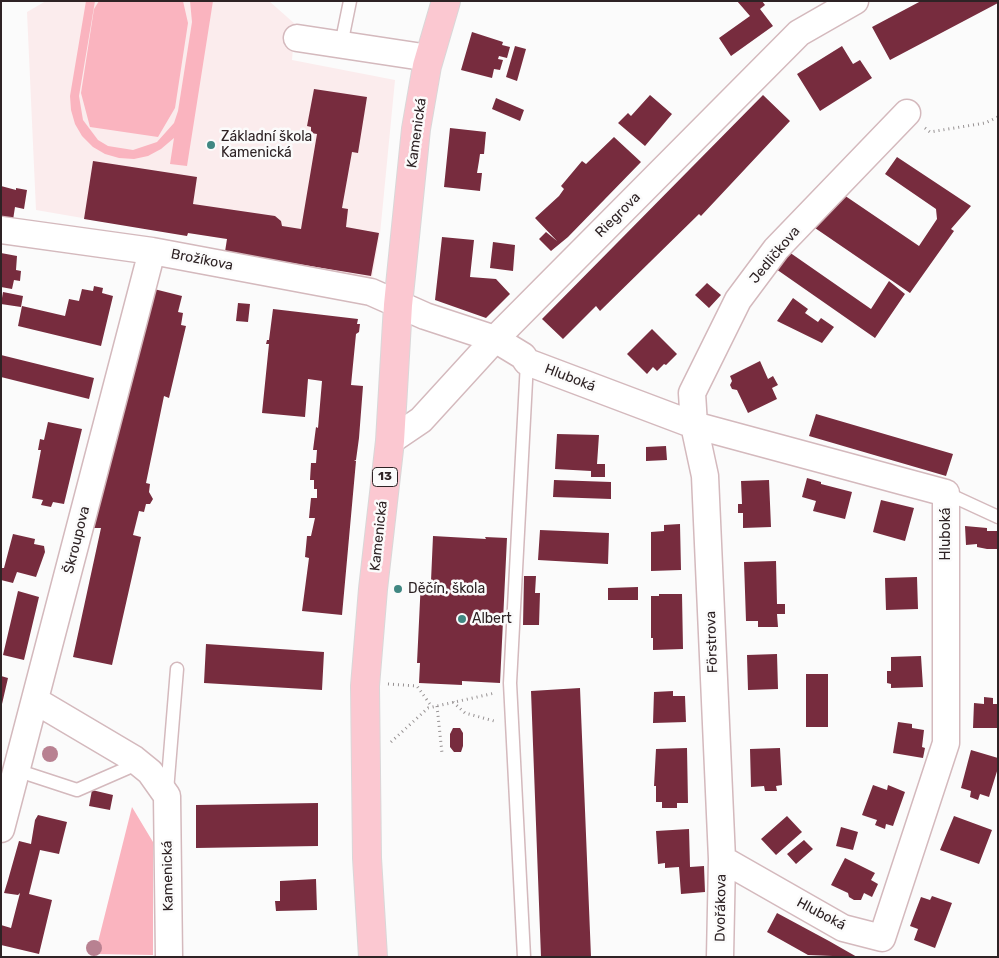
<!DOCTYPE html>
<html>
<head>
<meta charset="utf-8">
<style>
	body { margin:0 }
	#map { position:relative; width:999px; height:958px; overflow:hidden; background:#fbfbfb; font-family:Rubik,sans-serif }
	canvas { display:block }
	.frame { position:absolute; inset:0; border:2px solid #2e2325; pointer-events:none }
</style>
</head>
<body>
<div id="map">
<canvas width="999" height="958"></canvas>
<div class="frame"></div>
</div>
<script>
const context = document.querySelector('canvas').getContext('2d');
context.lineJoin = 'round';
function fillPath(path, color) {
  context.fillStyle = color;
  context.fill(path, 'evenodd');
}
function toPath(rows) {
  const path = new Path2D();
  for (const r of rows) {
    path.moveTo(r[0], r[1]);
    for (let i = 2; i < r.length; i += 2) path.lineTo(r[i], r[i + 1]);
  }
  return path;
}
function strokePath(path, color, width, dash) {
  context.strokeStyle = color;
  context.lineWidth = width;
  context.lineCap = dash ? 'butt' : 'round';
  context.setLineDash(dash || []);
  context.stroke(path);
}
function write(font, color, halo, rows, align = 'center') {
  context.font = font + ' Rubik,sans-serif';
  context.lineWidth = 5;
  context.setLineDash([]);
  context.textBaseline = 'middle';
  context.strokeStyle = halo;
  context.fillStyle = color;
  for (const [text, x, y, turn = 0] of rows) {
    context.save();
    context.translate(x, y);
    context.rotate((+turn || 0) * Math.PI / 180);
    context.textAlign = isNaN(turn) ? turn : align;
    if (halo) context.strokeText(text, 0, 0);
    context.fillText(text, 0, 0);
    context.restore();
  }
}
const built = toPath([
	[46,1,269,1,295,24,292,60,395,80,380,234,372,279,224,253,227,239,189,233,187,236,36,210,27,12]
]);
const green = toPath([
	[86,1,95,1,79,96,83,120,98,140,108,146,133,150,157,142,174,123,178,111,192,22,190,1,213,1,187,166,170,164,174,138,161,149,148,156,134,159,119,158,105,154,93,147,82,136,75,124,71,110,70,96],
	[99,1,183,1,188,23,175,108,158,137,90,127,81,93,94,9],
	[132,807,153,842,153,955,95,954]
]);
const building = toPath([
	[737,1,762,1,765,5,760,9,773,26,731,56,719,38,750,16],
	[921,1,998,1,998,3,890,60,872,27],
	[472,32,503,42,502,45,510,47,507,58,499,56,498,59,503,60,500,70,494,69,492,78,461,70],
	[515,46,526,49,517,81,506,77],
	[842,46,853,64,860,60,872,78,820,111,797,74],
	[314,89,367,97,358,153,352,152,342,208,348,209,346,227,379,233,371,276,225,252,227,239,188,233,187,236,84,219,93,161,197,177,193,204,275,216,281,221,282,226,301,229,317,134,311,133,311,127,307,126],
	[650,95,672,114,645,146,618,123,628,113,631,116],
	[763,95,790,121,701,216,699,214,600,311,596,306,563,339,542,319],
	[496,98,524,110,520,121,492,109],
	[450,128,486,132,484,154,480,154,479,161,477,173,482,173,480,191,444,187],
	[614,137,641,162,568,237,551,251,539,239,546,232,557,241,535,218,559,196,564,189,561,186,582,161,586,164],
	[897,157,971,206,951,229,954,231,910,293,815,228,838,191,919,246,937,219,936,209,885,174],
	[1,186,16,190,16,188,27,190,24,209,15,207,13,220,1,218],
	[442,237,474,240,470,277,496,279,510,294,486,318,435,300],
	[493,242,515,245,513,271,490,268],
	[789,252,871,309,889,281,905,294,875,338,776,269],
	[1,253,17,256,16,270,21,271,20,281,14,280,12,289,1,287],
	[707,283,721,295,709,308,695,295],
	[94,286,103,288,102,293,113,296,101,346,18,326,22,306,65,316,69,299,79,301,82,289,93,291],
	[150,288,182,296,178,312,183,313,181,325,186,326,169,398,164,396,146,483,150,484,149,492,153,499,150,504,146,504,144,512,139,511,133,535,141,537,112,665,73,657,101,528,93,528],
	[3,292,23,296,21,307,1,304],
	[793,298,808,309,805,313,818,322,821,318,834,327,822,343,777,321],
	[238,303,250,304,248,322,236,321],
	[273,309,358,319,357,324,360,324,359,332,356,334,351,385,363,386,359,438,356,460,354,460,356,461,342,615,302,611,309,558,305,557,307,536,311,536,315,518,309,518,311,498,317,498,317,489,314,489,314,480,310,480,311,463,316,463,317,450,313,450,316,427,318,428,322,381,308,379,305,417,262,413,269,344,266,344,267,340,269,340],
	[652,329,677,354,666,365,664,364,657,371,653,367,647,374,627,354],
	[1,355,94,378,89,399,1,377],
	[760,361,768,379,773,376,778,385,772,388,777,399,748,413,737,390,732,389,730,385,732,381,730,376],
	[816,414,953,454,946,476,809,436],
	[48,422,82,429,64,504,53,502,51,507,41,505,43,500,32,498,41,450,38,450,40,439,44,440],
	[557,434,599,435,597,464,605,464,605,477,591,477,591,471,555,469],
	[666,446,667,460,646,461,646,447],
	[807,478,821,482,821,484,852,492,845,519,813,511,816,501,802,497],
	[554,480,611,482,611,499,553,497],
	[769,480,771,527,743,528,743,513,738,513,738,504,742,504,741,481],
	[881,500,914,508,905,541,873,532],
	[680,524,681,570,651,571,651,532,664,531,664,525],
	[965,526,987,528,987,531,997,531,998,549,987,549,977,547,977,544,966,545],
	[540,530,609,533,608,564,538,560],
	[13,534,35,539,34,544,44,546,45,552,36,577,17,572,13,583,1,580,1,568,4,568],
	[433,536,486,539,485,537,507,538,500,683,462,681,462,685,419,683,420,663,417,663,421,580,431,581],
	[776,561,777,604,785,604,785,614,777,614,778,627,758,627,758,621,746,621,744,562],
	[524,576,536,576,535,593,540,593,539,625,523,625],
	[917,577,918,609,886,610,885,578],
	[638,587,638,600,608,600,608,588],
	[18,591,39,597,24,660,3,655],
	[659,594,682,594,683,649,653,650,653,638,651,638,651,596,659,596],
	[206,644,324,652,322,690,204,683],
	[777,654,778,689,748,690,747,655],
	[921,656,923,687,891,688,891,684,887,683,887,671,891,671,891,657],
	[806,674,828,674,828,727,806,727],
	[1,676,8,678,2,704,1,703],
	[580,688,591,957,541,957,531,691],
	[673,691,673,696,685,696,686,722,653,723,654,692],
	[984,697,993,698,993,704,998,704,998,728,973,728,974,703,984,704],
	[898,722,912,724,912,728,924,730,922,747,925,748,923,758,893,753],
	[453,728,460,728,463,733,463,746,461,752,454,752,450,747,450,734],
	[687,748,688,803,677,803,677,808,662,808,662,802,656,802,656,786,654,786,656,749],
	[780,748,782,785,776,786,777,791,765,791,764,786,751,787,750,749],
	[971,750,998,758,998,768,989,797,980,794,978,800,970,797,971,791,961,788],
	[873,785,887,790,888,785,905,792,893,826,886,824,885,829,875,825,877,820,862,815],
	[92,790,113,795,110,810,89,806],
	[318,803,318,846,196,848,196,805],
	[38,815,67,822,59,854,40,850,29,894,52,900,39,954,1,945,1,925,11,928,20,893,18,895,4,893,8,880,19,841,31,844,35,820],
	[787,816,802,832,776,855,761,839],
	[954,816,992,830,979,864,940,850],
	[841,827,858,832,853,850,836,846],
	[689,829,690,867,704,866,705,892,681,894,679,867,665,868,665,863,658,864,656,831],
	[804,840,813,849,796,864,787,854],
	[845,858,875,873,871,880,878,884,872,897,864,893,861,900,854,900,849,897,848,893,831,885],
	[316,879,317,910,276,911,275,901,280,901,280,881],
	[932,896,952,903,935,948,914,940,918,929,910,926,921,897,930,900],
	[777,913,829,941,857,957,808,955,767,932]
]);
const path = toPath([
	[925,128,930,132,985,123,998,117],
	[388,684,417,686,432,707],
	[453,702,465,713,494,721],
	[437,706,442,753],
	[391,742,428,708,495,693]
]);
const service = toPath([
	[341,45,350,1],
	[946,493,998,517],
	[16,770,77,790,139,763],
	[167,791,177,669],
	[524,957,510,683,527,362]
]);
const minor = toPath([
	[297,38,429,58],
	[1,230,152,251,371,292,425,316,495,339,523,356,527,362,694,425,946,493,946,743,882,938,843,928,722,859],
	[390,441,421,420,495,339,799,33,855,1],
	[36,701,134,759,150,772,167,796,169,957],
	[1,829,152,251],
	[720,957,722,859,705,476,694,425,692,393,738,300,776,249,907,113]
]);
const primary = toPath([
	[373,957,367,858,365,686,373,589,390,441,398,305,416,129,427,66,446,1]
]);
const trees = [
	[50,754],
	[94,948]
];
const markers = [
	[211,145,5,"#408782"],
	[398,589,5,"#408782"],
	[462,619,5,"#408782"]
];
const shields = [
	[385,477,25]
];
const shieldNames = [
	["13",385,477]
];
const streetNames = [
	["Kamenická",417,133,-82],
	["Riegrova",618,215,-45],
	["Jedličkova",775,255,-50],
	["Brožíkova",202,260,11],
	["Hluboká",570,378,21],
	["Hluboká",946,534,-90],
	["Kamenická",379,536,-84],
	["Škroupova",77,540,-76],
	["Förstrova",712,642,-92],
	["Kamenická",168,876,-91],
	["Dvořákova",721,908,-89],
	["Hluboká",821,914,28]
];
const poiNames = [
	["Základní škola",221,137],
	["Kamenická",221,153],
	["Děčín, škola",408,589],
	["Albert",472,619]
];
fillPath(built, '#fbeced');
fillPath(green, '#fab4bf');
fillPath(building, '#772c3e');
strokePath(service, '#d4b9bd', 15);
strokePath(minor, '#d4b9bd', 29);
strokePath(primary, '#d9d7d8', 30);
strokePath(path, '#979293', 3, [1, 4]);
strokePath(service, '#fff', 12);
strokePath(minor, '#fff', 26);
strokePath(primary, '#fbc8d1', 28);
context.fillStyle = '#b88191';
for (const [x, y] of trees) {
  context.beginPath();
  context.arc(x, y, 8, 0, 2 * Math.PI);
  context.fill();
}
for (const [x, y, r, color] of markers) {
  const dot = new Path2D();
  dot.arc(x, y, r, 0, 2 * Math.PI);
  context.fillStyle = color;
  context.fill(dot);
  strokePath(dot, '#fbfbfb', 2);
}
for (const [x, y, w] of shields) {
  const box = new Path2D();
  box.roundRect(x - w / 2, y - 9.5, w, 19, 4);
  context.fillStyle = '#fbfbfb';
  context.fill(box);
  strokePath(box, '#2e2325', 1);
}
write('bold 12px', '#2e2325', null, shieldNames);
write('14px', '#2e2325', '#fbfbfb', streetNames);
write('14px', '#2e2325', '#fbfbfb', poiNames, 'left');
</script>
</body>
</html>
